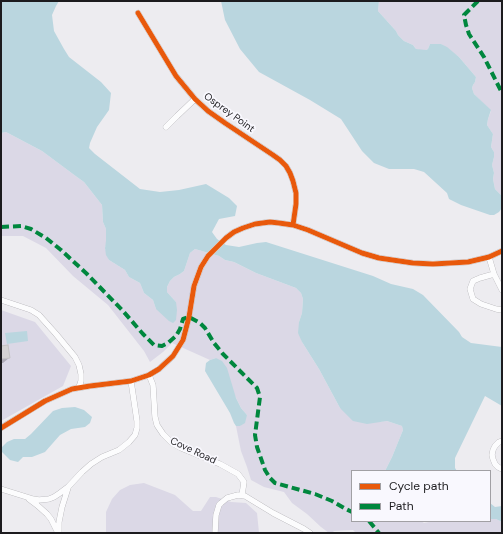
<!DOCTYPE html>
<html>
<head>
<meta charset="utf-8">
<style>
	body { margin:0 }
	#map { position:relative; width:503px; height:534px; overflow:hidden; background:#edecf0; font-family:"DM Sans",sans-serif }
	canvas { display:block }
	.frame { position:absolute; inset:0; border:2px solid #1c1b1e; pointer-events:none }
	.legend { position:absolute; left:351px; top:470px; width:140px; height:52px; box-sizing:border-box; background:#f9f8fe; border:1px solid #a1a0a4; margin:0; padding:5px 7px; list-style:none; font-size:12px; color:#1c1b1e }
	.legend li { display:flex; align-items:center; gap:8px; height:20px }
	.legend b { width:20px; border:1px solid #a1a0a4 }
</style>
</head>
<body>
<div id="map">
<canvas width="503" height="534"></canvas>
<div class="frame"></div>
<ul class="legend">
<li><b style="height:5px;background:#e8590c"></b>Cycle path</li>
<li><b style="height:5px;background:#00873e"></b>Path</li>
</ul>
</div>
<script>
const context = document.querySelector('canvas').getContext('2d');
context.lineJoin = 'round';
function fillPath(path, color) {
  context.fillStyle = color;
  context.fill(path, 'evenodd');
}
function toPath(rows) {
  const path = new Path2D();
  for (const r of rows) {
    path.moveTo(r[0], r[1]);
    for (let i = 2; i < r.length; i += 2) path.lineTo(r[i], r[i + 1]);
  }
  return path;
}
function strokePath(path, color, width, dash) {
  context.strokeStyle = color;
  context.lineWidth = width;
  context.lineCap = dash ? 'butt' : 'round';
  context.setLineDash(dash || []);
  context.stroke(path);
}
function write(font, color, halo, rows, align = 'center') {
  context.font = font + ' "DM Sans",sans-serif';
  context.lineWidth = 3.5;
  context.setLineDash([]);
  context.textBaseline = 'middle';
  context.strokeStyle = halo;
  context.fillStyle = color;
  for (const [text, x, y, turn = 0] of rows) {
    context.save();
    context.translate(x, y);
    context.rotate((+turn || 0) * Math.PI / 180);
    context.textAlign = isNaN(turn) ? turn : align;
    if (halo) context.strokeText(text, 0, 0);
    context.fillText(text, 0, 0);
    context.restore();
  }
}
const green = toPath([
	[379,1,502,1,502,196,495,189,493,179,494,173,492,165,494,157,494,152,491,147,493,134,487,125,488,119,491,111,474,94,472,88,473,85,475,82,476,77,459,57,441,44,430,44,428,49,426,50,419,50,416,49,413,45,404,41,398,35,396,31,378,11],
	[6,132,42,151,77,177,84,182,102,205,103,222,106,229,107,241,105,248,109,260,125,270,129,277,140,283,144,293,153,300,156,309,176,302,167,292,167,287,170,281,174,277,180,274,184,271,190,253,195,249,219,256,225,260,234,262,256,273,296,288,301,293,303,299,302,313,299,322,302,342,319,369,340,408,377,422,387,421,402,426,403,430,392,457,385,471,352,471,352,521,421,521,424,523,434,521,490,521,490,519,496,519,502,522,502,533,356,533,353,530,334,531,332,533,329,533,321,527,307,514,292,503,284,492,264,487,251,480,247,467,241,451,236,426,240,426,247,415,241,408,216,358,210,360,172,343,163,352,150,362,144,351,108,305,73,276,46,248,23,236,1,236,1,133],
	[1,310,35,322,71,366,63,386,1,421],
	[144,483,175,495,193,511,201,511,210,497,216,497,231,502,246,503,257,513,259,533,106,533,106,512,112,499,120,490,130,485]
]);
const water = toPath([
	[1,1,59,1,56,6,52,15,54,31,64,49,69,57,101,82,111,93,109,110,97,127,90,143,89,148,95,154,140,189,160,192,179,190,206,184,229,198,237,206,235,216,219,219,212,232,217,239,226,245,239,247,257,243,266,242,373,276,391,284,413,289,423,295,459,332,462,337,471,343,502,347,502,406,485,396,455,458,455,468,457,471,385,471,392,457,403,430,402,426,387,421,367,424,353,421,340,408,319,369,302,342,298,333,299,322,302,313,303,299,301,293,296,288,256,273,234,262,225,260,219,256,195,249,190,253,184,271,180,274,174,277,170,281,167,287,167,292,176,302,177,310,176,320,173,323,169,321,156,309,153,300,144,293,140,283,129,277,125,270,109,260,106,255,105,248,106,241,106,229,103,222,102,205,84,182,77,177,42,151,6,132,1,133],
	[221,1,379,1,378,11,396,31,398,35,404,41,413,45,416,49,426,50,428,49,430,44,441,44,447,47,459,57,476,77,475,82,473,85,472,88,474,94,491,110,488,119,487,125,493,134,491,147,494,152,494,157,492,165,494,173,493,179,495,189,502,196,502,208,499,212,494,215,490,215,461,205,449,199,447,193,424,172,414,169,389,169,374,163,362,151,341,119,310,100,259,72,240,49,225,20],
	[27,331,28,341,7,344,5,333],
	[216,358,222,361,227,368,236,398,241,408,247,415,245,423,240,426,236,426,234,423,230,413,205,371,206,363,210,360],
	[75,407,84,410,92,417,90,423,85,427,71,429,60,435,45,452,32,457,23,457,18,462,10,460,2,452,2,447,7,442,14,439,25,439,31,434,53,411,62,408],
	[490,503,495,507,502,506,502,522,496,519,490,519]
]);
const shadow = toPath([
	[1,347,9,358,3,363,1,363]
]);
const building = toPath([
	[8,345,10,358,1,359,1,346,8,345]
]);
const minor = toPath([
	[138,13,176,76,195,99,208,111,225,123,273,155,280,160,286,166,290,173,293,181,296,193,296,204,293,225],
	[166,127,177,116,195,99],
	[489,257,494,274,502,290],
	[494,274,480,278,473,281,470,289,473,299,481,304,496,309,502,310],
	[1,300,31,310,39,315,56,334,75,357,79,365,81,374,81,381,79,387],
	[149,375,153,385,155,417,157,425,163,434,172,443,181,448,220,464,238,474,244,482,242,495],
	[1,428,45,401,72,389,90,386,131,381,149,375,159,369,173,356,183,340,189,317,194,286,201,267,208,256,226,238,234,232,243,228,255,224,270,222,279,223,293,225,308,230,362,253,379,258,413,263,433,264,468,262,489,257,502,251],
	[502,441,499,442,495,446,493,450,492,455,493,459,495,464,498,467,502,469],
	[1,489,33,499,39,500,49,499,54,497,60,493,68,487,82,472,91,464,102,457,119,450,129,442,135,435,137,428,137,421,131,381],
	[29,499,37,505,47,514,51,519,58,533],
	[59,533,59,522,62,507,68,488],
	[215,533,216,515,219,505,221,503,227,498,238,495,245,496,273,513,304,529,310,533]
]);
const quiet = toPath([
	[478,1,464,15,466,25,469,34,484,57,502,93],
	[1,227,21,226,31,229,46,238,61,250,87,274,123,311,143,334,154,345,162,346,168,343,176,336,180,329,183,319,189,317,200,323,205,328,214,343,223,354,257,388,260,397,255,435,257,447,265,470,270,478,275,483,315,494,332,501,346,509,352,512],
	[369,521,379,533]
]);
const cycleway = toPath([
	[138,13,176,76,195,99,208,111,225,123,273,155,280,160,286,166,290,173,293,181,296,193,296,204,293,225],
	[1,428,45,401,72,389,90,386,131,381,149,375,159,369,173,356,183,340,189,317,194,286,201,267,208,256,226,238,234,232,243,228,255,224,270,222,279,223,293,225,308,230,362,253,379,258,413,263,433,264,468,262,489,257,502,251]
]);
const streetNames = [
	["Osprey Point",229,113,36],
	["Cove Road",193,451,25]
];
fillPath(green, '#dbd8e6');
fillPath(water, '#bad6df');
fillPath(shadow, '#0003');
fillPath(building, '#d4d2d3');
strokePath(building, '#c4c3c3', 1);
strokePath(minor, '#a8a7ab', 6);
strokePath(minor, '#fcfcfd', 5.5);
strokePath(quiet, '#00873e', 4, [8, 4]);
strokePath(cycleway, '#e8590c', 5);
write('10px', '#1c1b1e', '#f9f8fe', streetNames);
</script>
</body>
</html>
